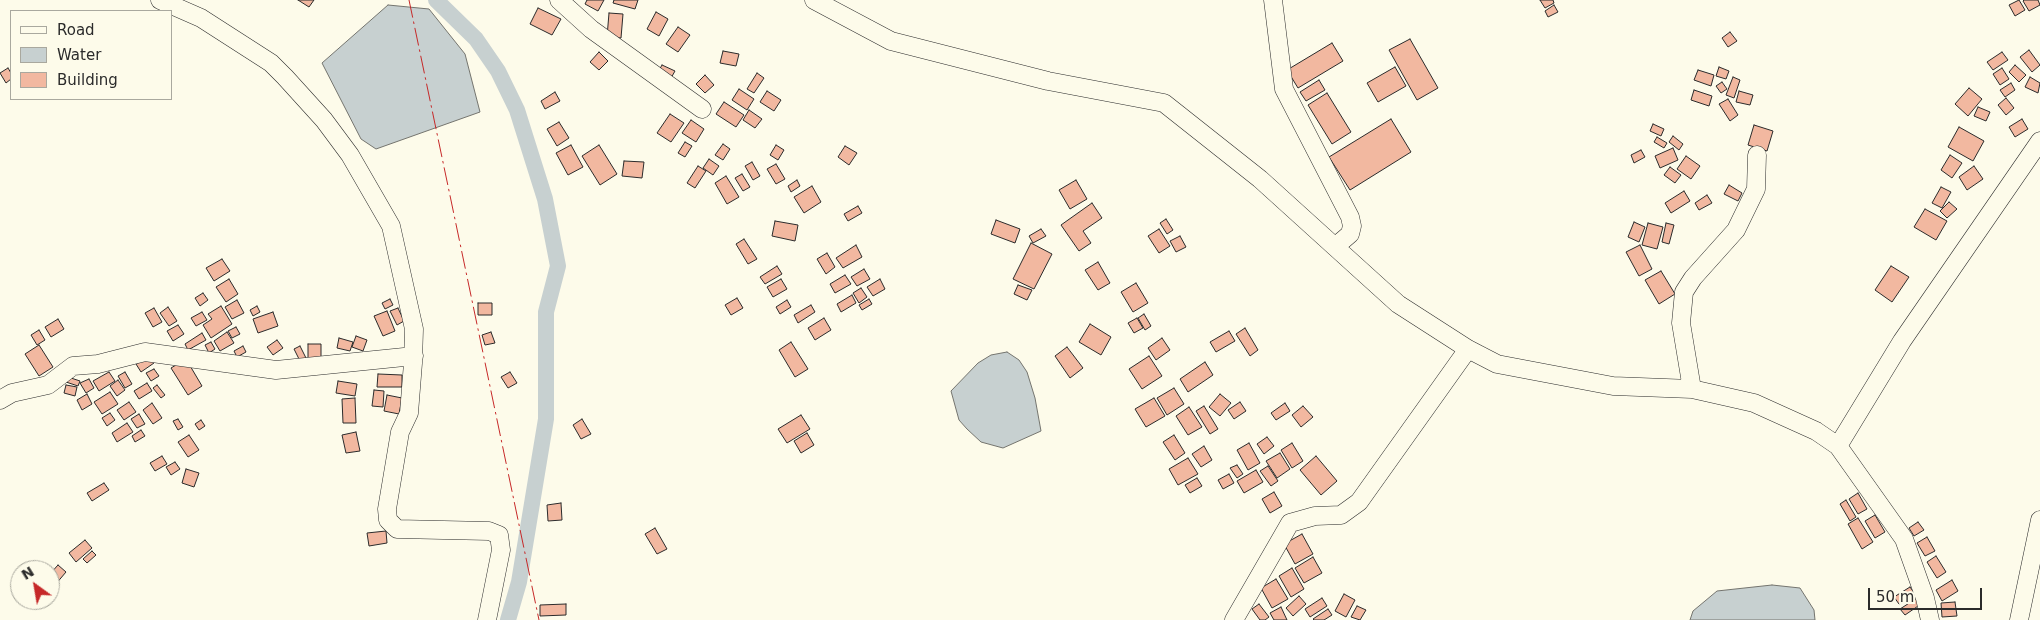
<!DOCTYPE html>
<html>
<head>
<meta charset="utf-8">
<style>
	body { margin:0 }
	#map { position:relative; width:2040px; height:620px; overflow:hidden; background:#fdfbea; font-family:"DejaVu Sans",sans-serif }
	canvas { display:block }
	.legend { position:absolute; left:10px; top:10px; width:162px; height:90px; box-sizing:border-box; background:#fdfbea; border:1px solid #a9a89e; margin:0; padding:6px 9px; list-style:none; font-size:15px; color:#2b2b2b }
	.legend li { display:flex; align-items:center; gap:10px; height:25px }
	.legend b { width:25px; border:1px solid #a9a89e }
	.north { position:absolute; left:10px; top:560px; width:50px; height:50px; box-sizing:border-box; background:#fdfbea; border:1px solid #a9a89e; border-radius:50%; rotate:328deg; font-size:14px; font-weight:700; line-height:20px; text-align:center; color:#2b2b2b }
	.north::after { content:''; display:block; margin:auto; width:18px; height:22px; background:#c62828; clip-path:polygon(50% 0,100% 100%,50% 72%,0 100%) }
	.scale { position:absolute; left:1868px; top:588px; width:114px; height:22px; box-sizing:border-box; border:2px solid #2b2b2b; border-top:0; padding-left:6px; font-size:15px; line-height:18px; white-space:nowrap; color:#2b2b2b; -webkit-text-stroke:4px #fdfbea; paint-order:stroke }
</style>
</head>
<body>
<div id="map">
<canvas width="2040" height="620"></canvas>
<ul class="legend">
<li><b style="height:6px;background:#fdfbea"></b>Road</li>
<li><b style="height:14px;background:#c7d0d0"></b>Water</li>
<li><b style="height:14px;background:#f2b8a0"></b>Building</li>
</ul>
<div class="north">N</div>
<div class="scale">50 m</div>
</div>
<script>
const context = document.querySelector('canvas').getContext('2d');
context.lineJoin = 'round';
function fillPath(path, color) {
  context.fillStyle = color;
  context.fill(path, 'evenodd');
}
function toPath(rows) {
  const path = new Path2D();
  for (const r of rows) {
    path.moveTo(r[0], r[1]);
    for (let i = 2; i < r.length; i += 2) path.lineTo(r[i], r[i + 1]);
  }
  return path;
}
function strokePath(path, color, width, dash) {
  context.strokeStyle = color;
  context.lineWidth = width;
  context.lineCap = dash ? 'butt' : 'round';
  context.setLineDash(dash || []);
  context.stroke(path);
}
const water = toPath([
	[388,5,429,9,465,54,480,112,376,149,361,139,322,63,388,5],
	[1007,352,1019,360,1027,372,1035,398,1041,431,1003,448,981,442,967,429,959,420,951,391,978,363,991,355,1007,352],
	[1772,585,1800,588,1814,610,1815,620,1690,620,1693,611,1717,591,1772,585]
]);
const canal = toPath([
	[436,0,476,39,498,71,517,110,545,199,558,266,546,312,546,419,519,582,508,620]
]);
const building = toPath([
	[298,0,314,0,309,7,298,0],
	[587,0,604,0,598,11,585,4,587,0],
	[614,0,638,0,635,9,613,3,614,0],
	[1540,0,1553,0,1554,3,1545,8,1540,0],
	[2019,0,2025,10,2015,16,2009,5,2019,0],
	[2024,0,2038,0,2040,5,2029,11,2023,1,2024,0],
	[1554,5,1558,12,1548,17,1545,11,1554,5],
	[538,8,561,19,552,35,530,24,538,8],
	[656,12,668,19,659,36,647,29,656,12],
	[609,13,623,14,621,38,607,37,609,13],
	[678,27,690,35,678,52,666,44,678,27],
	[1730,32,1737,41,1728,47,1722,38,1730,32],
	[1410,39,1438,88,1417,100,1389,50,1410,39],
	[1332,43,1343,61,1298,88,1287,70,1332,43],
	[2029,50,2040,65,2032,72,2020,57,2029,50],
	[723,51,739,54,736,66,720,63,723,51],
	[599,52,608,61,599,70,590,62,599,52],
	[2002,52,2008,60,1993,70,1987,62,2002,52],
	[662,65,675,71,671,78,658,72,662,65],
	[2015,65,2026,75,2019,82,2009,72,2015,65],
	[1395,67,1406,86,1378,102,1367,83,1395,67],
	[1719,67,1729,71,1726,79,1716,76,1719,67],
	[8,68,11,73,11,79,6,83,0,73,8,68],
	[2002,68,2009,79,2000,85,1993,74,2002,68],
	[1698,70,1714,75,1711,86,1694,80,1698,70],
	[757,73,764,78,754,93,747,89,757,73],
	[705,75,714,85,705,93,696,84,705,75],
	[1733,77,1740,80,1734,98,1726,95,1733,77],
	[2030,77,2040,83,2038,93,2025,87,2030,77],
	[1319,80,1325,90,1306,101,1300,92,1319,80],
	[1722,82,1727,89,1721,93,1716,86,1722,82],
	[2011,83,2015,90,2005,97,2000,90,2011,83],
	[1969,88,1982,99,1968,116,1955,104,1969,88],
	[739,89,754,99,747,110,732,100,739,89],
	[1694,90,1712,96,1709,106,1691,100,1694,90],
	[767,91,781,100,774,111,760,102,767,91],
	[1739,91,1753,95,1750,105,1736,102,1739,91],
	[555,92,560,101,545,109,541,101,555,92],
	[1327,93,1351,132,1332,144,1308,105,1327,93],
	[2006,98,2014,108,2006,115,1998,105,2006,98],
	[1728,99,1738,115,1730,121,1719,104,1728,99],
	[724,102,744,115,736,127,716,114,724,102],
	[1978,107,1990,112,1986,121,1974,116,1978,107],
	[749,110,762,119,755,128,743,120,749,110],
	[670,114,684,123,671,142,657,133,670,114],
	[1391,119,1411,152,1350,190,1329,157,1391,119],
	[2022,119,2028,129,2015,137,2009,127,2022,119],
	[691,120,704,129,696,142,682,133,691,120],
	[559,122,569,138,557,146,547,129,559,122],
	[1653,124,1664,129,1661,136,1650,131,1653,124],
	[1754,125,1773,131,1767,151,1748,145,1754,125],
	[1959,127,1984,141,1973,161,1948,147,1959,127],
	[1673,136,1683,144,1679,150,1669,142,1673,136],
	[1657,137,1667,143,1664,148,1654,142,1657,137],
	[685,142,692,146,685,157,678,153,685,142],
	[723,144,730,149,723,160,715,155,723,144],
	[571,145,583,167,568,175,556,153,571,145],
	[599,145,617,174,600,185,582,156,599,145],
	[776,145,784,150,778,160,770,155,776,145],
	[845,146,857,153,849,165,838,157,845,146],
	[1673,148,1678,160,1660,168,1655,156,1673,148],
	[1641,150,1645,157,1634,163,1631,155,1641,150],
	[1950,155,1962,163,1952,178,1941,170,1950,155],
	[1686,156,1700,166,1691,179,1677,169,1686,156],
	[709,159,719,166,713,175,703,168,709,159],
	[624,161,644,162,642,178,622,176,624,161],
	[752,162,760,176,753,180,745,166,752,162],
	[776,164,785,179,776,184,767,169,776,164],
	[698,166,706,171,695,188,687,183,698,166],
	[1974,166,1983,179,1967,190,1959,177,1974,166],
	[1670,167,1681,175,1675,183,1664,175,1670,167],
	[742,174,750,187,743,191,735,178,742,174],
	[726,176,739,197,727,204,715,183,726,176],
	[797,180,800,186,791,192,788,186,797,180],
	[1076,180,1087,199,1070,209,1059,190,1076,180],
	[1729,185,1742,193,1738,201,1724,194,1729,185],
	[812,186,821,202,804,213,794,197,812,186],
	[1941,187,1951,192,1942,208,1932,203,1941,187],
	[1684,191,1690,201,1671,213,1665,203,1684,191],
	[1707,195,1712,203,1699,210,1695,203,1707,195],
	[1949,202,1957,209,1947,218,1940,211,1949,202],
	[1092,203,1102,218,1083,231,1091,243,1079,251,1061,225,1092,203],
	[858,206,862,213,848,221,844,214,858,206],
	[1925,209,1947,221,1936,240,1914,227,1925,209],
	[1166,219,1173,230,1167,234,1160,223,1166,219],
	[996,220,1020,229,1015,243,991,234,996,220],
	[775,221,798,225,795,241,772,236,775,221],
	[1634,222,1645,227,1639,242,1628,237,1634,222],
	[1648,223,1663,227,1657,249,1642,245,1648,223],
	[1666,223,1674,225,1669,244,1662,242,1666,223],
	[1041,229,1046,236,1033,243,1029,236,1041,229],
	[1159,229,1170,246,1159,253,1148,236,1159,229],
	[1180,236,1186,247,1176,252,1170,241,1180,236],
	[744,239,757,259,748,264,736,244,744,239],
	[1031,243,1052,254,1034,289,1013,279,1031,243],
	[856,245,862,257,843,268,836,258,856,245],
	[1640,245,1652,269,1639,276,1626,252,1640,245],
	[827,253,835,267,826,274,817,259,827,253],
	[222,259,230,271,214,281,206,268,222,259],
	[1098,262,1110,283,1098,290,1085,270,1098,262],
	[777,266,782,274,765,284,760,277,777,266],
	[1891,266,1909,277,1892,302,1875,290,1891,266],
	[864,269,870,279,857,286,851,277,864,269],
	[1661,271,1675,294,1659,304,1645,280,1661,271],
	[845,275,851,284,835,293,830,284,845,275],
	[229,279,238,294,226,302,216,287,229,279],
	[781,279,787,289,773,297,767,287,781,279],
	[880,279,885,289,873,296,867,287,880,279],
	[1136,283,1148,303,1133,312,1121,292,1136,283],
	[1018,285,1032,290,1027,300,1014,294,1018,285],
	[861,288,867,297,859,303,853,293,861,288],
	[203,293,208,300,200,306,195,298,203,293],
	[852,295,856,303,841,312,837,304,852,295],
	[737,298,743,308,731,315,725,305,737,298],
	[390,299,393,305,385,309,382,303,390,299],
	[869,299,872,304,862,310,859,305,869,299],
	[237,300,244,313,232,319,225,307,237,300],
	[787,300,791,307,780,314,776,307,787,300],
	[478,303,492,303,492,315,478,315,478,303],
	[811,305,815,312,798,323,794,315,811,305],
	[221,306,232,324,211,338,203,325,212,319,208,314,221,306],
	[257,306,260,312,253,316,250,310,257,306],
	[168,307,177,321,169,326,160,313,168,307],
	[154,308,162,322,153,327,145,313,154,308],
	[398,308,404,321,397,325,390,311,398,308],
	[387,311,395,331,383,336,374,316,387,311],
	[202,312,207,320,196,326,191,318,202,312],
	[273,312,278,326,258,333,253,319,273,312],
	[1144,314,1151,326,1145,330,1138,318,1144,314],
	[824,318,831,330,815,340,808,328,824,318],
	[1137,318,1143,328,1134,333,1128,323,1137,318],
	[58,319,64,329,51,337,45,327,58,319],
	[1090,324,1111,337,1101,355,1079,342,1090,324],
	[178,325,184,334,173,341,167,331,178,325],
	[236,327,240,334,232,338,228,331,236,327],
	[1245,328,1258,350,1250,356,1236,334,1245,328],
	[39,330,45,340,37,345,31,335,39,330],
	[1229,331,1235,341,1216,352,1210,342,1229,331],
	[227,332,234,343,220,351,214,341,227,332],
	[491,332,495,343,485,345,482,335,491,332],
	[202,333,206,340,188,350,185,344,202,333],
	[356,336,367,340,363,351,352,347,356,336],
	[339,338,353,342,350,351,337,348,339,338],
	[1162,338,1170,350,1156,360,1148,348,1162,338],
	[277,340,283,348,273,355,267,347,277,340],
	[211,342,215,349,209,353,205,345,211,342],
	[791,342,808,369,795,377,779,350,791,342],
	[308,344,321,344,321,359,308,360,308,344],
	[39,345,53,367,39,376,25,354,39,345],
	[243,346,246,352,237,357,234,351,243,346],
	[300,346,307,360,301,363,294,349,300,346],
	[1067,347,1083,368,1070,378,1055,356,1067,347],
	[150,356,154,363,141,372,136,364,150,356],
	[1149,356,1162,376,1142,389,1129,369,1149,356],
	[186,359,202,386,188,395,171,368,186,359],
	[1205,362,1213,375,1188,392,1180,379,1205,362],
	[154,369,159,376,151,381,146,373,154,369],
	[109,372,115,381,99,391,93,381,109,372],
	[125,372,132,384,125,388,118,376,125,372],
	[510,372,517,383,508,388,501,377,510,372],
	[378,374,402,375,402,387,377,387,378,374],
	[68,377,80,381,78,386,66,382,68,377],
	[89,379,94,388,86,393,80,383,89,379],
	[118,380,125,390,117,396,110,386,118,380],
	[338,381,357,384,355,396,336,393,338,381],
	[147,383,152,391,139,399,134,391,147,383],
	[66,385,77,387,75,396,64,393,66,385],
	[157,385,165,395,161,398,153,388,157,385],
	[1174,388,1184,404,1167,415,1157,398,1174,388],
	[374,390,384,391,383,407,372,406,374,390],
	[110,392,118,404,102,414,94,402,110,392],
	[87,394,92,404,82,410,77,400,87,394],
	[1220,394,1231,403,1220,416,1209,407,1220,394],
	[387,395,402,398,399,414,384,411,387,395],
	[355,398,356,423,343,423,342,399,355,398],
	[1154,398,1165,416,1146,427,1135,409,1154,398],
	[129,402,136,412,124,420,117,410,129,402],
	[1240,402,1246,411,1234,419,1228,410,1240,402],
	[152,403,162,418,153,424,143,410,152,403],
	[1285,403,1290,411,1276,420,1271,413,1285,403],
	[1204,406,1218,429,1210,434,1196,411,1204,406],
	[1303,406,1313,417,1301,427,1292,415,1303,406],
	[1189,407,1202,427,1188,435,1176,416,1189,407],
	[110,413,115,420,107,426,102,418,110,413],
	[139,414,145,424,137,428,131,419,139,414],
	[801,415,810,429,787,443,778,429,801,415],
	[178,419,183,427,178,430,173,421,178,419],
	[582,419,591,434,581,439,573,425,582,419],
	[201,420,205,426,199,430,195,424,201,420],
	[127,423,133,432,117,442,112,433,127,423],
	[141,430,145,436,135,442,132,436,141,430],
	[356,432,360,451,346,453,342,435,356,432],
	[807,433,814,445,801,453,794,441,807,433],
	[189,435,199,450,188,457,178,442,189,435],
	[1174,435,1185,453,1175,460,1163,442,1174,435],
	[1267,437,1274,446,1264,454,1257,444,1267,437],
	[1249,443,1260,463,1248,470,1237,450,1249,443],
	[1292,443,1303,461,1292,468,1281,450,1292,443],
	[1204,446,1212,460,1201,467,1192,454,1204,446],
	[1280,453,1290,469,1277,478,1266,461,1280,453],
	[162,456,167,464,155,471,150,463,162,456],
	[1316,456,1337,481,1321,495,1300,470,1316,456],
	[1188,458,1198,474,1178,485,1169,469,1188,458],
	[175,462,180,469,171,475,166,467,175,462],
	[1237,465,1243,474,1237,478,1230,468,1237,465],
	[1268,466,1278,481,1271,486,1260,471,1268,466],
	[186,469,199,473,194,487,182,483,186,469],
	[1256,470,1263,482,1244,493,1237,481,1256,470],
	[1229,474,1234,483,1223,489,1218,480,1229,474],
	[1197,478,1202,486,1190,493,1185,485,1197,478],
	[104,483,109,490,92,501,87,493,104,483],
	[1274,492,1282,506,1270,513,1262,499,1274,492],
	[1858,493,1867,509,1858,514,1849,499,1858,493],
	[1846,500,1856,517,1850,521,1840,504,1846,500],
	[561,503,562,520,548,521,547,505,561,503],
	[1875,515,1885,532,1875,538,1865,521,1875,515],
	[1858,518,1873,542,1862,549,1848,524,1858,518],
	[1918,522,1924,530,1914,536,1909,528,1918,522],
	[655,528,667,549,657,554,645,534,655,528],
	[386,531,387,543,369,546,367,533,386,531],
	[1302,534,1313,554,1295,564,1284,544,1302,534],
	[1927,537,1935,551,1925,556,1917,543,1927,537],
	[85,540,92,548,76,562,69,553,85,540],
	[92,551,96,555,87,563,83,559,92,551],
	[1936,556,1946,572,1937,578,1927,562,1936,556],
	[1313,557,1322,573,1304,583,1295,568,1313,557],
	[58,565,66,572,55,585,50,580,50,574,58,565],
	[1292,568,1304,589,1291,597,1279,576,1292,568],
	[1276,579,1288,599,1272,608,1261,588,1276,579],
	[1952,580,1958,591,1942,601,1936,590,1952,580],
	[1910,587,1915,594,1899,604,1894,597,1910,587],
	[1344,594,1355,600,1346,617,1335,611,1344,594],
	[1299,596,1306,604,1293,616,1286,608,1299,596],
	[1322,598,1327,606,1310,617,1305,609,1322,598],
	[1917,598,1921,604,1905,615,1900,609,1917,598],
	[1955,602,1957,616,1942,617,1941,603,1955,602],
	[566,604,566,615,540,616,540,605,566,604],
	[1259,604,1269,617,1265,620,1260,620,1252,609,1259,604],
	[1357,606,1366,610,1360,620,1351,617,1357,606],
	[1281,607,1287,620,1274,620,1270,613,1281,607],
	[1328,609,1332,615,1324,620,1314,620,1313,619,1328,609]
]);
const minor = toPath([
	[160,0,201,18,271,63,285,77,324,120,350,155,391,226,414,329,413,363,409,413,400,432,387,509,388,520,397,529,489,531,499,535,501,550,487,620],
	[559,0,591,29,702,109],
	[814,0,891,41,1048,81,1164,103,1260,179,1398,304,1468,349,1497,364,1613,386,1692,389,1754,403,1816,431,1838,446,1904,539,1925,598,1930,620],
	[1273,0,1284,89,1350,217,1352,226,1350,234,1336,246],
	[1692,389,1681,323,1684,292,1693,278,1736,230,1756,189,1757,155],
	[0,400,12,393,48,385,73,366,98,364,145,352,276,370,414,356],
	[1838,446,1902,341,2040,141],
	[1234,620,1290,523,1315,516,1341,515,1359,502,1468,349],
	[2019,620,2040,520]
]);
const power = toPath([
	[409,0,539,620]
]);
fillPath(water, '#c7d0d0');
strokePath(water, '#74746e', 1);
strokePath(canal, '#c7d0d0', 16);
fillPath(building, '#f2b8a0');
strokePath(building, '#2b2b2b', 1);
strokePath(minor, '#2b2b2b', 19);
strokePath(minor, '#fdfbea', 18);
strokePath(power, '#c62828', 1, [18, 4, 2.5, 4]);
</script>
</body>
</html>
